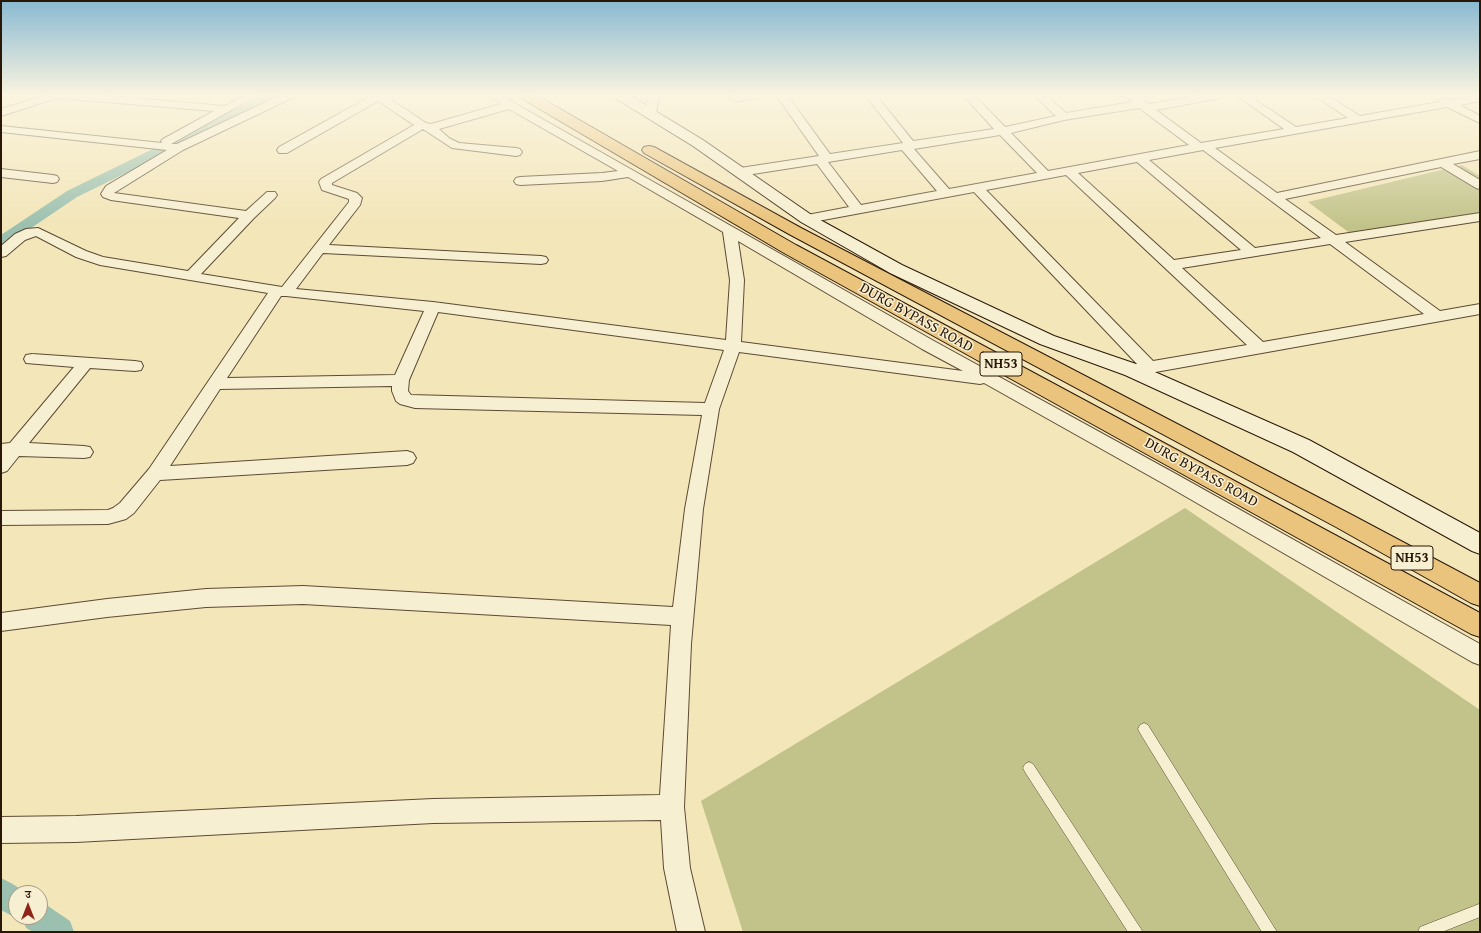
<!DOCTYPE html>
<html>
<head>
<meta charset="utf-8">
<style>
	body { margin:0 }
	#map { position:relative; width:1481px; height:933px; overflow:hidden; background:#f3e6b9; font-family:"Gentium Book Plus","Noto Serif Devanagari",serif }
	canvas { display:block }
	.frame { position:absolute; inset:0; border:2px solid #291707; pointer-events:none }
	.north { position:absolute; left:8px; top:885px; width:40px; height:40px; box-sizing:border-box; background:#f7efd2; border:1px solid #a59981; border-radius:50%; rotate:0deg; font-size:11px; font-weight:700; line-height:16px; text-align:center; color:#291707 }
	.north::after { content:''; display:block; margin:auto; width:14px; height:18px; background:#8f2418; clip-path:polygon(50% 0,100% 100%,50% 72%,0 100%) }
</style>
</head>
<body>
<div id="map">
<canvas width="1481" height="933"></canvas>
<div class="frame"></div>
<div class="north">उ</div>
</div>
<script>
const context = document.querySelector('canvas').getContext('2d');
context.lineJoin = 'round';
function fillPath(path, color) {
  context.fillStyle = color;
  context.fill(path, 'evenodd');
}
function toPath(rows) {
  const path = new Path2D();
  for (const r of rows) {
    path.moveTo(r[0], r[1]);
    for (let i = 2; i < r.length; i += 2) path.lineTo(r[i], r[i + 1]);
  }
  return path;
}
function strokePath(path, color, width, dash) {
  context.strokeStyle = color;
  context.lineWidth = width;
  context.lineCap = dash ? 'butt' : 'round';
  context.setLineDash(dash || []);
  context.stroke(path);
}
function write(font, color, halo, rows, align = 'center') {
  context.font = font + ' "Gentium Book Plus",serif';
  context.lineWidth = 3;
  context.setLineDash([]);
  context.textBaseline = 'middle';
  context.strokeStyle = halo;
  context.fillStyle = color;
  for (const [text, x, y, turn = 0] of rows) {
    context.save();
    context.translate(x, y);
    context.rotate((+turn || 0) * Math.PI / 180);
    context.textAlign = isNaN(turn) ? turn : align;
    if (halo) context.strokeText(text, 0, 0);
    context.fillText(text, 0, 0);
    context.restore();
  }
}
const green = toPath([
	[1462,165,1480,176,1480,213,1351,234,1308,202],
	[1185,508,1480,710,1480,932,743,932,701,801]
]);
const canal = toPath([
	[264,95,280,95,278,98,177,148,170,148,169,152,77,197,6,245,1,247,1,235,67,191,159,146,166,146,167,142,264,95],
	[1,878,11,883,27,893,16,893,16,917,18,917,16,918,1,910,1,878],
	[40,903,48,906,70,921,74,932,33,932,26,928,22,917,40,917,40,903]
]);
const lane = toPath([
	[1144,723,1148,725,1277,932,1262,932,1140,733,1138,729,1140,725,1144,723],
	[1029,762,1033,764,1143,932,1128,932,1025,772,1023,768,1025,764,1029,762],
	[1479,904,1480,917,1442,932,1418,932,1420,927,1479,904]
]);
const street = toPath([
	[46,95,97,95,225,106,245,95,258,95,171,144,177,144,281,95,295,95,294,97,183,150,114,193,246,211,267,192,275,192,277,195,275,198,254,218,201,274,282,287,349,202,349,199,322,190,319,182,321,179,414,125,378,101,287,153,279,153,277,150,279,147,371,96,371,95,384,95,426,123,431,124,501,104,487,95,500,95,934,341,1176,474,1480,644,1480,665,1472,662,1164,484,984,383,980,384,739,352,719,409,703,509,691,644,684,807,690,868,705,932,677,932,664,868,661,820,433,823,76,842,1,843,1,817,76,816,433,799,660,795,671,625,303,604,206,607,107,617,1,631,1,613,107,599,206,589,303,586,673,607,685,509,702,415,415,408,400,404,396,401,392,391,392,386,220,389,170,466,407,451,413,453,416,458,413,463,407,465,160,480,134,513,126,519,119,521,108,524,1,525,1,511,108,510,113,508,120,503,149,469,268,293,100,265,76,257,36,236,25,240,6,256,1,257,1,246,15,234,26,229,38,228,86,251,103,257,188,271,239,218,111,200,103,197,101,194,106,186,167,150,1,132,1,126,162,143,161,141,163,139,214,111,57,98,1,116,1,109,46,95],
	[509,109,618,171,602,173,520,177,516,178,514,181,516,184,520,185,602,181,628,177,723,232,730,280,726,340,433,302,296,289,323,253,541,264,546,263,548,260,546,257,541,256,329,245,360,205,362,198,357,193,332,185,332,183,423,129,452,148,516,156,520,155,522,152,520,149,516,148,459,143,449,138,439,129,509,109],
	[738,241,922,349,963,371,741,342,744,280,738,241],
	[281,296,286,296,424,311,395,375,227,378,281,296],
	[438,312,724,350,705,403,411,395,408,391,409,380,438,312],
	[649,95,659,95,656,114,650,117,644,114,649,95],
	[739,95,764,95,759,98,735,102,730,99,731,97,739,95],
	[776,95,787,95,830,154,903,143,865,95,876,95,913,141,994,129,963,95,974,95,1005,127,1056,116,1034,95,1046,95,1066,113,1132,102,1127,97,1128,95,1136,95,1149,104,1202,95,1226,95,1221,98,1156,110,1201,143,1284,129,1236,95,1248,95,1296,127,1348,118,1314,95,1327,95,1360,116,1439,102,1440,99,1444,98,1450,100,1480,95,1480,101,1460,105,1480,116,1480,123,1447,107,1215,148,1277,193,1480,151,1480,159,1453,164,1480,180,1480,189,1476,188,1441,167,1285,199,1336,235,1480,213,1480,221,1345,242,1440,311,1480,304,1480,314,1150,373,1132,375,1126,374,1124,370,1126,366,1137,364,974,192,807,223,802,222,800,219,802,216,849,207,817,164,740,176,736,175,734,172,736,169,740,168,819,156,776,95],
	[1139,108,1189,145,1048,171,1011,133,1064,120,1139,108],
	[1000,135,1037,173,949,189,914,149,1000,135],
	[902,150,937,191,861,205,828,162,902,150],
	[1203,150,1270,200,1321,238,1255,248,1149,160,1203,150],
	[1137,162,1241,250,1174,260,1078,173,1137,162],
	[1066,175,1247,345,1153,361,986,190,1066,175],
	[1330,244,1424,314,1263,342,1182,268,1330,244],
	[1,169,53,175,57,176,59,179,57,182,53,183,1,177,1,169],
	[32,354,135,361,141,362,143,366,141,370,135,371,90,368,29,443,84,446,90,447,93,452,90,457,84,458,19,456,7,471,1,473,1,444,10,443,74,367,26,363,24,359,26,355,32,354]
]);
const secondary = toPath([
	[614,95,629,95,703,140,813,216,902,265,1054,336,1139,365,1309,440,1480,533,1480,554,1472,551,1293,452,1125,375,1040,344,890,273,801,222,693,146,615,98,614,95]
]);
const highway = toPath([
	[520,95,536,95,796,245,1480,613,1480,637,1471,634,784,253,521,98,520,95],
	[649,146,654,147,801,228,1352,515,1480,583,1480,606,1471,603,1336,527,789,234,644,153,642,150,644,147,649,146]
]);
const shields = [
	[1001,364,42],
	[1412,558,42]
];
const shieldNames = [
	["NH53",1001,364],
	["NH53",1412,558]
];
const streetNames = [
	["DURG BYPASS ROAD",916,318,29],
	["DURG BYPASS ROAD",1201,473,29]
];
fillPath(green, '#c2c38a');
fillPath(canal, '#9bc0af');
strokePath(lane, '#5c4b34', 1);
strokePath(street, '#5c4b34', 2);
strokePath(secondary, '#291707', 2);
strokePath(highway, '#291707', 2);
fillPath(lane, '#f7efd2');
fillPath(street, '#f7efd2');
fillPath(secondary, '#f7efd2');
fillPath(highway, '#eac37c');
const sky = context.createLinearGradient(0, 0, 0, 226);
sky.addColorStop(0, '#89b9d1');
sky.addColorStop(0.42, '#faf4e0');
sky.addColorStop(1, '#faf4e000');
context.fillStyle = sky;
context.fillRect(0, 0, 1481, 226);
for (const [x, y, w] of shields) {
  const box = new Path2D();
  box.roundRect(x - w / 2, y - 12, w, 24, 3);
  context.fillStyle = '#f7efd2';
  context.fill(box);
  strokePath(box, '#291707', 1);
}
write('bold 14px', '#291707', null, shieldNames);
write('15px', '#291707', '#f7efd2', streetNames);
</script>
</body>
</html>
